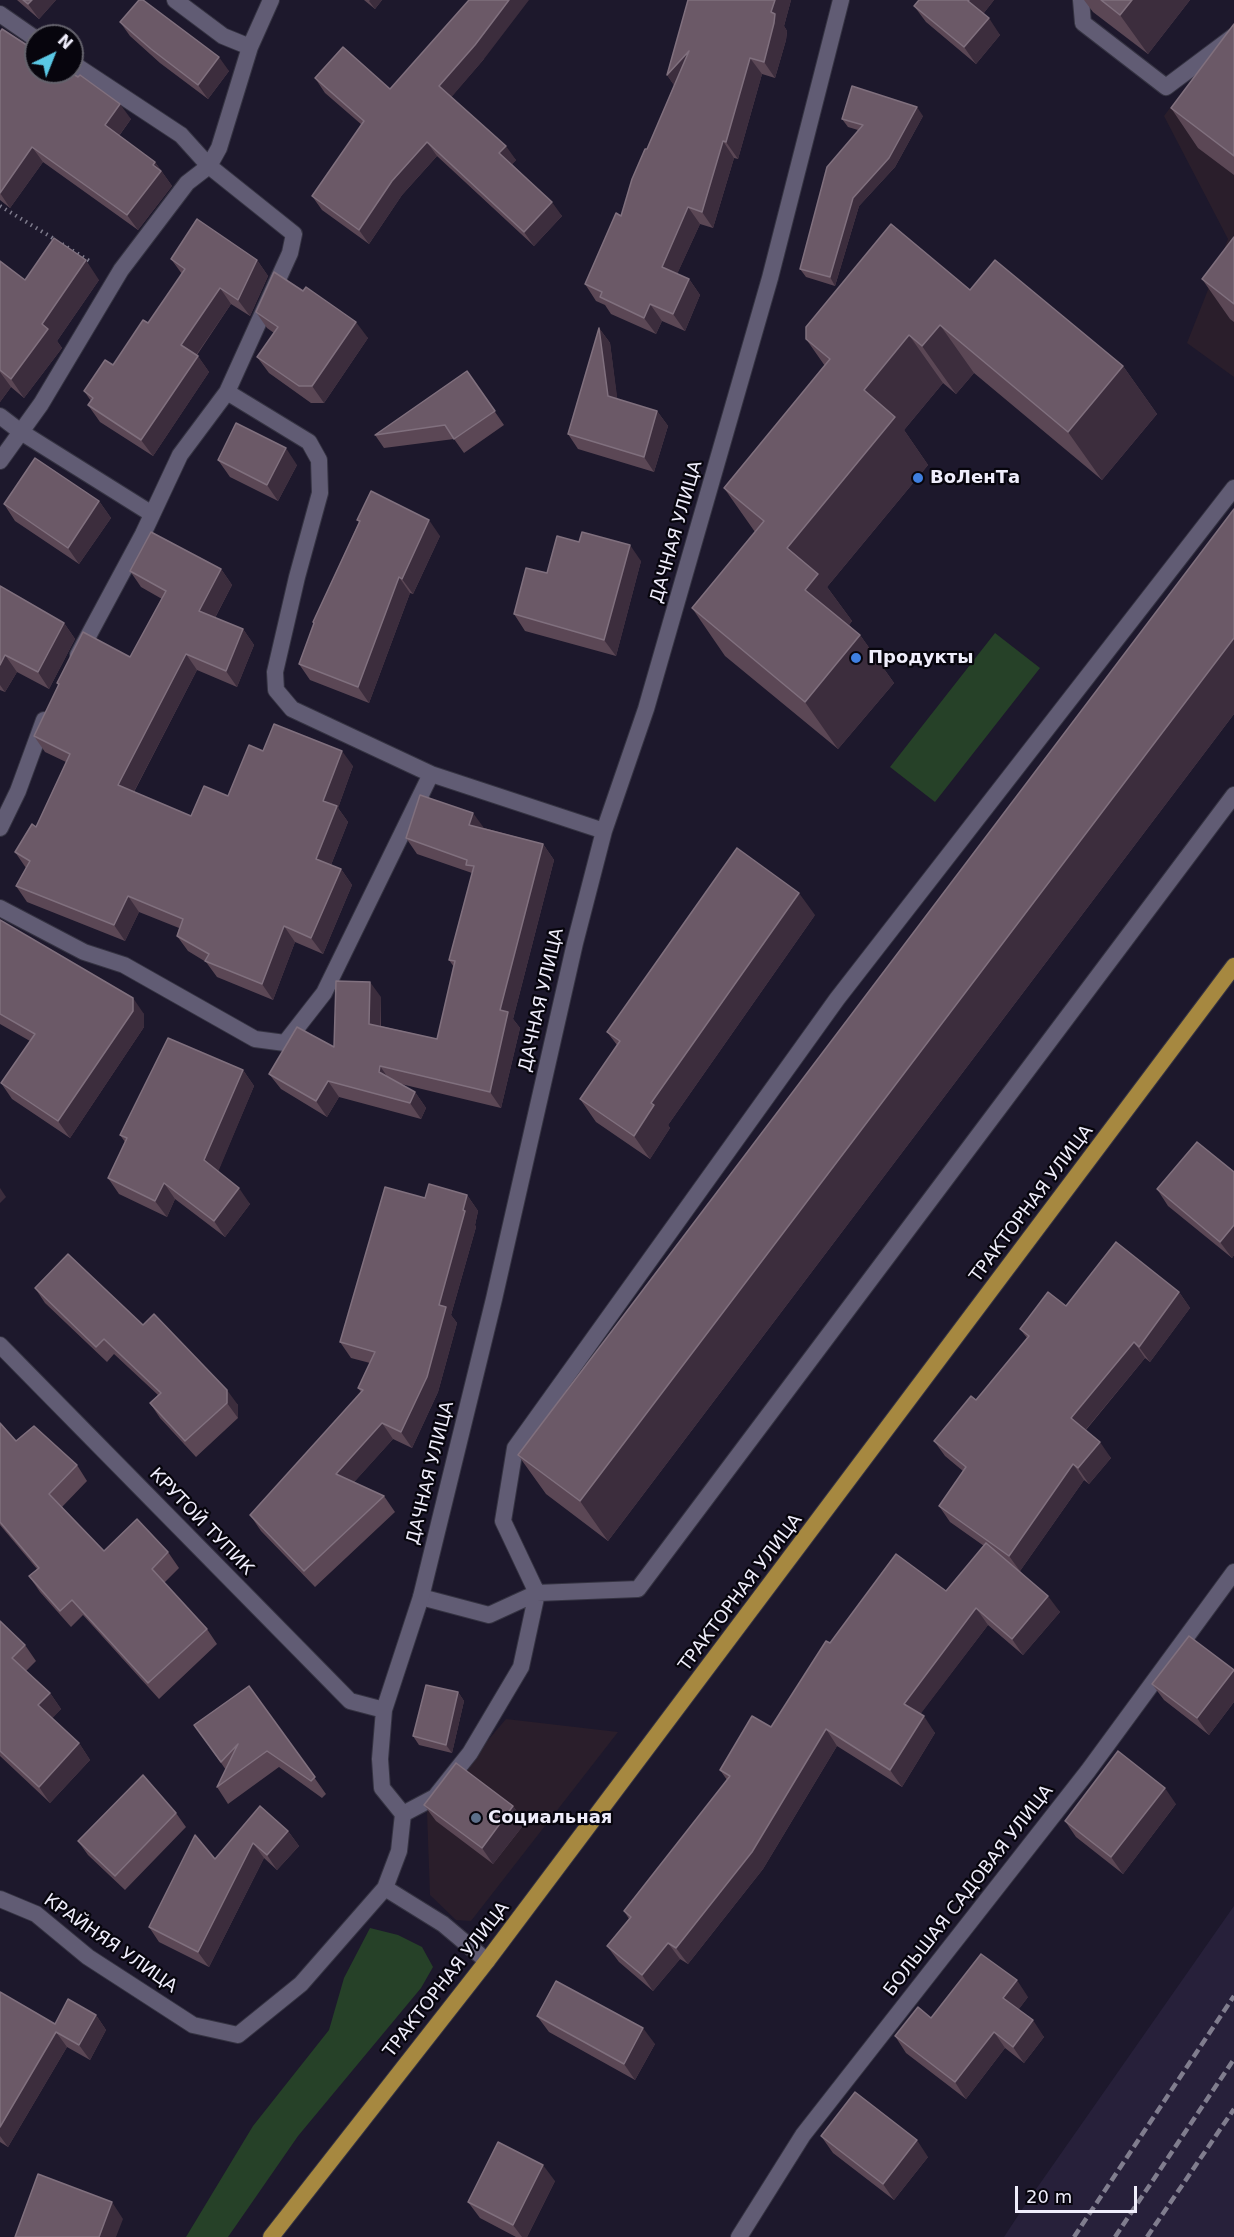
<!DOCTYPE html>
<html>
<head>
<meta charset="utf-8">
<style>
	body { margin:0 }
	#map { position:relative; width:1234px; height:2237px; overflow:hidden; background:#1d182c; font-family:"DejaVu Sans",sans-serif }
	canvas { display:block }
	.north { position:absolute; left:24px; top:24px; width:60px; height:60px; box-sizing:border-box; background:#07050d; border:2px solid #64626c; border-radius:50%; rotate:43deg; font-size:16px; font-weight:700; line-height:24px; text-align:center; color:#efedfb }
	.north::after { content:''; display:block; margin:auto; width:21px; height:27px; background:#5ac8e5; clip-path:polygon(50% 0,100% 100%,50% 72%,0 100%) }
	.scale { position:absolute; left:1015px; top:2186px; width:122px; height:27px; box-sizing:border-box; border:3px solid #efedfb; border-top:0; padding-left:8px; font-size:18px; line-height:21px; white-space:nowrap; color:#efedfb; -webkit-text-stroke:4px #07050d; paint-order:stroke }
</style>
</head>
<body>
<div id="map">
<canvas width="1234" height="2237"></canvas>
<div class="north">N</div>
<div class="scale">20 m</div>
</div>
<script>
const context = document.querySelector('canvas').getContext('2d');
context.lineJoin = 'round';
function fillPath(path, color) {
  context.fillStyle = color;
  context.fill(path, 'evenodd');
}
function toPath(rows) {
  const path = new Path2D();
  for (const r of rows) {
    path.moveTo(r[0], r[1]);
    for (let i = 2; i < r.length; i += 2) path.lineTo(r[i], r[i + 1]);
  }
  return path;
}
function strokePath(path, color, width, dash) {
  context.strokeStyle = color;
  context.lineWidth = width;
  context.lineCap = dash ? 'butt' : 'round';
  context.setLineDash(dash || []);
  context.stroke(path);
}
function write(font, color, halo, rows, align = 'center') {
  context.font = font + ' "DejaVu Sans",sans-serif';
  context.lineWidth = 4.5;
  context.setLineDash([]);
  context.textBaseline = 'middle';
  context.strokeStyle = halo;
  context.fillStyle = color;
  for (const [text, x, y, turn = 0] of rows) {
    context.save();
    context.translate(x, y);
    context.rotate((+turn || 0) * Math.PI / 180);
    context.textAlign = isNaN(turn) ? turn : align;
    if (halo) context.strokeText(text, 0, 0);
    context.fillText(text, 0, 0);
    context.restore();
  }
}
const commercial = toPath([
	[1234,84,1234,377,1187,343,1228,239,1164,116,1185,88,1215,107],
	[506,1719,618,1732,471,1921,456,1920,430,1895,427,1812]
]);
const built = toPath([
	[1234,1906,1234,2237,1004,2237,1025,2205]
]);
const green = toPath([
	[995,633,1040,668,935,802,890,767],
	[370,1928,398,1935,422,1947,433,1967,421,1988,298,2136,228,2237,186,2237,253,2126,329,2030,344,1978]
]);
const path = toPath([
	[0,206,56,240],
	[62,244,91,262]
]);
const service = toPath([
	[1081,0,1083,23,1166,87,1234,36],
	[421,1597,489,1615,537,1593,503,1521,515,1448,837,999,1234,488],
	[403,1814,435,1797,470,1753,521,1667,537,1593,638,1589,1234,795]
]);
const minor = toPath([
	[175,0,223,36,250,47],
	[0,14,36,39],
	[72,63,181,135,209,166,294,234,290,253,227,392,180,455,143,534,78,655],
	[227,392,309,442,319,460,320,493,297,577,275,672,276,690,292,709,431,774,604,831],
	[0,416,21,432,152,514],
	[0,461,41,404,121,270,187,183,209,166,219,148,250,47,271,0],
	[0,828,18,791,44,720],
	[0,908,84,952,124,965,255,1039,285,1043,324,993,431,774],
	[0,1345,350,1701,384,1710],
	[0,1899,36,1914,88,1957,193,2025,238,2035,301,1984,385,1888],
	[487,1961,443,1924,385,1888,399,1851,403,1814,382,1788,380,1759,384,1710,421,1597,494,1299,575,943,604,831,646,709,770,278,841,0],
	[739,2237,803,2135,1088,1771,1234,1572]
]);
const primary = toPath([
	[271,2237,487,1961,1234,966]
]);
const rail = toPath([
	[1074,2237,1234,1996],
	[1115,2237,1234,2059],
	[1147,2237,1234,2109]
]);
const wall = toPath([
	[17,0,56,0,39,19],
	[364,0,382,0,375,9],
	[688,0,791,0,784,26,787,31,786,40,775,78,762,74,738,159,734,158,713,228,700,224,677,274,689,279,700,295,685,331,662,321,656,334,611,314,605,305,596,301,585,284,621,216,674,85,667,75],
	[919,0,994,0,983,14,1000,35,976,64,926,22,914,6],
	[1084,0,1190,0,1148,54,1093,12],
	[120,22,229,71,208,99,160,63,130,36],
	[1234,24,1234,175,1198,148,1171,108],
	[0,32,131,119,119,136,155,162,172,186,138,230,43,162,10,208,0,200],
	[484,59,451,97,516,160,512,164,562,216,534,246,437,156,402,195,369,244,322,210,312,196,362,125,325,93,315,78,390,89],
	[923,116,895,167,859,206,835,286,806,277,800,269,858,130,848,127,842,119],
	[1234,237,1234,322,1230,319,1202,279],
	[171,259,257,260,268,276,250,316,231,304,197,355,209,372,153,456,100,422,88,405,91,401,84,391,113,365,148,323,182,274],
	[0,261,25,280,99,280,57,341,62,348,24,398,11,387,0,402],
	[970,290,1123,366,1157,414,1102,480,974,373,956,394,943,383,904,430,928,465,827,587,852,621,849,625,860,635,894,683,838,749,725,656,692,608,755,532,724,488,825,366,806,339],
	[303,291,368,338,324,403,311,403,269,373,257,357,274,333,267,328,256,312],
	[599,328,610,343,617,399,657,411,668,426,654,472,578,449,568,434],
	[467,371,504,425,464,453,454,439,384,448,375,435],
	[218,460,297,465,278,501,230,477],
	[99,501,111,518,79,564,15,521,4,504],
	[1234,509,1234,714,608,1541,546,1494,518,1455],
	[357,520,440,536,413,594,410,593,369,703,310,680,299,664,314,624,313,622,359,522],
	[579,542,641,561,616,656,525,631,514,614,547,573],
	[221,569,232,585,215,618,243,629,254,645,237,687,197,670,134,792,191,816,228,796,263,751,353,766,338,808,348,822,331,865,341,869,352,885,323,954,295,942,273,1000,217,977,206,962,188,951,177,936,179,928,139,912,125,941,27,902,16,886,26,868,15,852,36,827,66,762,45,752,34,736,59,686,57,683,130,657,162,599,141,587,130,571],
	[0,586,64,623,75,639,49,689,17,672,5,692,0,690],
	[484,828,543,844,554,860,513,1019,520,1028,501,1108,401,1084,415,1092,426,1108,421,1119,339,1097,327,1117,281,1089,269,1074,334,1047,381,997,381,1026,437,1039,454,967,449,960,472,873,417,854,406,838],
	[815,915,668,1125,670,1128,650,1159,596,1122,580,1099,617,1045,607,1032],
	[0,920,144,1014,144,1027,70,1138,12,1099,1,1083,30,1041,0,1024],
	[243,1070,254,1086,218,1171,250,1204,225,1237,175,1199,167,1217,119,1194,108,1178,125,1142,120,1135],
	[1234,1172,1234,1255,1232,1258,1168,1206,1157,1189],
	[467,1195,478,1211,475,1225,476,1227,451,1315,457,1323,438,1392,412,1448,393,1439,354,1482,384,1496,395,1512,315,1587,261,1531,250,1515,361,1392,358,1388,370,1363,351,1358,340,1342,425,1198],
	[35,1288,143,1325,238,1405,238,1418,196,1457,160,1418,150,1403,158,1395,114,1354,107,1362,45,1303],
	[1179,1292,1190,1308,1150,1362,1145,1358,1086,1430,1111,1458,1089,1484,1084,1480,1020,1571,1060,1612,1023,1655,988,1625,920,1714,935,1733,902,1787,837,1746,763,1869,688,1964,680,1959,653,1991,619,1962,607,1946,629,1919,624,1911,727,1780,720,1770,771,1727,830,1643,946,1591,984,1546,950,1522,939,1506,963,1471,945,1456,934,1441,976,1400,1027,1338,1020,1329,1066,1306],
	[0,1423,16,1441,77,1465,87,1481,62,1507,104,1551,168,1552,179,1568,164,1583,207,1629,217,1644,159,1699,83,1615,71,1627,40,1592,29,1576,37,1569,0,1525],
	[0,1621,25,1645,36,1661,26,1671,50,1693,61,1709,52,1718,79,1743,90,1760,50,1803,0,1756],
	[1234,1670,1234,1702,1209,1735,1164,1700,1152,1684],
	[249,1686,326,1794,322,1798,279,1767,228,1804,217,1787,226,1770,194,1725],
	[458,1692,464,1701,452,1753,419,1745,413,1736],
	[1176,1804,1123,1874,1076,1837,1065,1821],
	[424,1805,513,1806,525,1823,493,1864,436,1821],
	[176,1813,186,1827,125,1890,88,1855,78,1841],
	[288,1831,299,1846,277,1870,264,1858,209,1967,159,1942,149,1927,215,1859],
	[0,1992,55,2024,96,2015,106,2030,90,2060,67,2047,8,2147,0,2142],
	[1028,1997,1018,2010,1044,2037,1024,2063,1005,2048,966,2099,906,2053,895,2036,931,2018],
	[537,2016,655,2044,635,2080,549,2032],
	[821,2136,928,2157,894,2200,833,2153],
	[555,2181,527,2237,516,2237,480,2218,468,2202]
]);
const shadedWall = toPath([
	[32,0,56,0,39,19,28,4],
	[370,0,382,0,375,9,369,1],
	[509,0,529,0,484,59,449,100,439,86],
	[775,0,791,0,784,26,787,31,786,40,775,78,764,62,771,12],
	[969,0,994,0,980,18,968,1],
	[1132,0,1190,0,1148,54,1120,15],
	[989,18,1000,35,976,64,964,47],
	[689,51,678,91,667,75],
	[219,57,229,71,208,99,198,85],
	[750,58,762,74,738,159,726,142],
	[120,104,131,119,115,141,105,125],
	[917,107,923,116,895,167,859,206,835,286,830,277,853,198],
	[723,141,734,158,713,228,702,212],
	[427,142,437,156,402,195,369,244,359,230,392,181],
	[506,146,516,160,509,167,499,153],
	[32,147,43,162,10,208,0,193],
	[155,162,172,186,138,230,127,215],
	[552,202,562,216,534,246,524,232],
	[688,207,700,224,673,283,662,267],
	[86,260,99,280,57,341,62,348,24,398,11,379,42,324],
	[257,260,268,276,250,316,238,300],
	[689,279,700,295,685,331,673,314],
	[220,288,231,304,192,361,181,345],
	[650,304,662,321,656,334,644,318],
	[356,322,368,338,324,403,312,386],
	[940,325,974,373,956,394,922,346],
	[599,328,610,343,619,411,608,396],
	[909,335,943,383,904,430,928,465,827,587,852,621,838,638,805,590,787,548,864,390],
	[198,356,209,372,153,456,141,440],
	[1123,366,1157,414,1102,480,1068,432],
	[0,372,11,387,0,402],
	[657,411,668,426,654,472,644,457],
	[286,448,297,465,278,501,267,485],
	[99,501,111,518,79,564,68,548],
	[429,520,440,536,413,594,402,579],
	[630,545,641,561,616,656,604,640],
	[221,569,232,585,210,627,199,611],
	[399,577,410,593,369,703,358,687],
	[64,623,75,639,49,689,38,672],
	[243,629,254,645,237,687,226,671],
	[860,635,894,683,838,749,805,702],
	[1234,638,1234,714,608,1541,580,1501],
	[186,654,197,670,129,801,118,785],
	[5,655,17,672,5,692,0,685,0,665],
	[342,751,353,766,338,808,348,822,327,875,316,859,323,801],
	[473,813,484,828,480,841,469,825],
	[543,844,554,860,513,1019,520,1028,501,1108,490,1092,500,1010],
	[341,869,352,885,323,954,311,938],
	[799,893,815,915,668,1125,670,1128,650,1159,634,1136,651,1103],
	[128,896,139,912,125,941,114,925],
	[284,926,295,942,273,1000,262,984],
	[370,982,381,997,380,1040,369,1024],
	[133,998,144,1014,144,1027,70,1138,58,1121],
	[380,1066,391,1082,379,1072],
	[243,1070,254,1086,216,1177,204,1160],
	[328,1081,339,1097,327,1117,316,1101],
	[415,1092,426,1108,421,1119,410,1103],
	[164,1183,175,1199,167,1217,155,1201],
	[0,1188,6,1197,0,1203],
	[239,1188,250,1204,225,1237,214,1221],
	[467,1195,478,1211,475,1225,476,1227,451,1315,457,1323,438,1392,412,1448,401,1432,439,1305],
	[1234,1225,1234,1255,1232,1258,1220,1242],
	[1179,1292,1190,1308,1150,1362,1139,1347],
	[1134,1342,1145,1358,1082,1434,1071,1418],
	[227,1390,238,1405,238,1418,227,1403],
	[382,1423,393,1439,347,1490,336,1474],
	[1100,1442,1111,1458,1089,1484,1078,1468],
	[1073,1464,1084,1480,1020,1571,1009,1556],
	[1048,1596,1060,1612,1023,1655,1012,1639],
	[976,1608,988,1625,916,1720,904,1704],
	[1234,1670,1234,1702,1209,1735,1197,1718],
	[458,1692,464,1701,452,1753,446,1745],
	[50,1693,61,1709,50,1721,38,1705],
	[924,1716,935,1733,902,1787,890,1770],
	[826,1729,837,1746,763,1869,688,1964,676,1948],
	[79,1743,90,1760,50,1803,39,1787],
	[1165,1788,1176,1804,1123,1874,1111,1857],
	[513,1806,525,1823,493,1864,482,1848],
	[288,1831,299,1846,277,1870,267,1855],
	[253,1843,264,1858,209,1967,198,1952],
	[668,1943,680,1959,653,1991,642,1975],
	[1017,1980,1028,1997,1015,2014,1003,1998],
	[96,2015,106,2030,90,2060,79,2045],
	[1033,2020,1044,2037,1024,2063,1013,2047],
	[643,2028,655,2044,635,2080,624,2064],
	[56,2032,67,2047,8,2147,0,2136,0,2127],
	[994,2032,1005,2048,966,2099,955,2082],
	[917,2140,928,2157,894,2200,883,2184],
	[543,2165,555,2181,527,2237,522,2237,513,2225],
	[112,2202,123,2219,116,2237,99,2237]
]);
const building = toPath([
	[23,0,32,0,28,4,23,0],
	[139,0,143,0,219,57,198,85,151,49,120,22,139,0],
	[469,0,509,0,475,45,439,86,506,146,499,153,552,202,524,232,427,142,392,181,359,230,312,196,364,121,315,78,343,47,390,89,469,0],
	[688,0,775,0,771,12,775,14,774,23,764,62,750,58,726,142,723,141,702,212,688,207,662,267,689,279,673,314,650,304,644,318,600,297,602,292,585,284,616,213,621,216,632,179,645,149,647,149,689,51,667,75,688,0],
	[919,0,969,0,968,1,989,18,964,47,914,6,919,0],
	[1101,0,1132,0,1120,15,1101,0],
	[1234,24,1234,156,1171,108,1234,24],
	[2,29,36,51,36,72,70,72,78,77,80,75,120,104,105,125,155,162,153,165,161,171,127,215,32,147,0,193,0,32,2,29],
	[852,86,917,107,889,158,853,198,830,277,800,269,827,167,863,125,842,119,852,86],
	[197,219,257,260,238,300,220,288,181,345,198,356,141,440,88,405,93,398,84,391,105,360,113,365,143,320,148,323,185,269,171,259,197,219],
	[891,224,970,290,995,260,1123,366,1068,432,940,325,922,346,909,335,864,390,895,417,787,548,818,574,805,590,860,635,805,702,692,608,764,521,724,488,830,359,806,339,806,327,891,224],
	[1234,237,1234,304,1202,279,1234,237],
	[54,238,86,260,42,324,48,329,11,379,0,370,0,261,25,280,54,238],
	[274,272,303,291,306,287,356,322,312,386,299,386,257,357,278,327,256,312,274,272],
	[599,328,608,396,657,411,644,457,568,434,599,328],
	[467,371,495,411,454,439,445,425,375,435,467,371],
	[236,423,286,448,267,485,218,460,236,423],
	[35,458,99,501,68,548,4,504,35,458],
	[371,491,429,520,402,579,399,577,358,687,299,664,314,623,313,622,360,521,357,520,371,491],
	[1234,509,1234,638,580,1501,518,1455,1234,509],
	[151,532,221,569,199,611,243,629,226,671,186,654,118,785,191,816,204,786,228,796,249,745,263,751,274,724,342,751,323,801,337,806,316,859,341,869,311,938,284,926,262,984,205,961,209,954,177,936,183,919,128,896,114,925,16,886,30,861,15,852,32,824,36,827,70,754,34,736,59,684,57,683,83,632,130,657,166,591,130,571,151,532],
	[582,532,630,545,604,640,514,614,526,568,547,573,557,536,579,542,582,532],
	[0,586,64,623,38,672,5,655,0,665,0,586],
	[420,795,473,813,469,825,543,844,500,1010,508,1012,490,1092,380,1066,379,1072,415,1092,410,1103,328,1081,316,1101,269,1074,297,1027,334,1047,336,981,370,982,369,1024,437,1039,455,961,449,960,474,866,466,865,467,860,406,838,420,795],
	[737,848,799,893,651,1103,654,1105,634,1136,580,1099,620,1041,607,1032,737,848],
	[0,920,133,998,133,1011,58,1121,1,1083,35,1034,0,1014,0,920],
	[168,1038,243,1070,204,1160,239,1188,214,1221,164,1183,155,1201,108,1178,127,1138,120,1135,168,1038],
	[1197,1142,1234,1172,1234,1225,1220,1242,1157,1189,1197,1142],
	[429,1184,467,1195,463,1210,465,1211,439,1305,446,1307,427,1377,401,1432,382,1423,336,1474,384,1496,304,1571,250,1515,363,1390,358,1388,375,1352,340,1342,385,1187,425,1198,429,1184],
	[1116,1242,1179,1292,1139,1347,1134,1342,1071,1418,1100,1442,1078,1468,1073,1464,1009,1556,939,1506,966,1467,934,1441,971,1396,976,1400,1029,1336,1020,1329,1048,1292,1066,1306,1116,1242],
	[68,1254,143,1325,154,1314,227,1390,227,1403,185,1441,150,1403,161,1393,104,1339,96,1347,35,1288,68,1254],
	[0,1423,16,1441,34,1426,77,1465,49,1494,104,1551,137,1519,168,1552,152,1569,207,1629,148,1683,72,1600,60,1611,29,1576,39,1568,0,1522,0,1423],
	[986,1543,1048,1596,1012,1639,976,1608,904,1704,924,1716,890,1770,826,1729,752,1852,676,1948,668,1943,642,1975,607,1946,631,1917,624,1911,730,1776,720,1770,752,1716,771,1727,826,1641,830,1643,896,1554,946,1591,986,1543],
	[0,1621,25,1645,12,1658,50,1693,38,1705,79,1743,39,1787,0,1751,0,1621],
	[1189,1636,1234,1670,1197,1718,1152,1684,1189,1636],
	[426,1685,458,1692,446,1745,413,1736,426,1685],
	[249,1686,315,1777,311,1781,267,1751,217,1787,238,1744,221,1762,194,1725,249,1686],
	[1118,1751,1165,1788,1111,1857,1065,1821,1118,1751],
	[456,1763,513,1806,482,1848,424,1805,456,1763],
	[143,1775,176,1813,115,1876,78,1841,143,1775],
	[260,1806,288,1831,267,1855,253,1843,198,1952,149,1927,195,1835,215,1859,260,1806],
	[981,1954,1017,1980,1003,1998,1033,2020,1013,2047,994,2032,955,2082,895,2036,918,2007,931,2018,981,1954],
	[556,1981,643,2028,624,2064,537,2016,556,1981],
	[0,1992,55,2024,68,1999,96,2015,79,2045,56,2032,0,2127,0,1992],
	[855,2092,917,2140,883,2184,821,2136,855,2092],
	[498,2142,543,2165,513,2225,468,2202,498,2142],
	[38,2174,112,2202,99,2237,15,2237,38,2174]
]);
const markers = [
	[918,478,6,"#3f7fe0"],
	[856,658,6,"#3f7fe0"],
	[476,1818,6,"#5c6f8a"]
];
const poiNames = [
	["ВоЛенТа",930,478],
	["Продукты",868,658],
	["Социальная",488,1818]
];
const streetNames = [
	["ДАЧНАЯ УЛИЦА",677,532,-74],
	["ДАЧНАЯ УЛИЦА",542,1000,-77],
	["ТРАКТОРНАЯ УЛИЦА",1032,1204,-53],
	["ДАЧНАЯ УЛИЦА",431,1473,-76],
	["КРУТОЙ ТУПИК",201,1522,46],
	["ТРАКТОРНАЯ УЛИЦА",741,1593,-53],
	["БОЛЬШАЯ САДОВАЯ УЛИЦА",969,1891,-52],
	["КРАЙНЯЯ УЛИЦА",110,1944,35],
	["ТРАКТОРНАЯ УЛИЦА",447,1980,-52]
];
fillPath(commercial, '#2a1e2b');
fillPath(built, '#27203a');
fillPath(green, '#264128');
strokePath(service, '#353342', 18);
strokePath(minor, '#353342', 18);
strokePath(primary, '#353342', 18);
strokePath(path, '#7e7b8c', 4, [1.5, 4.5]);
strokePath(service, '#615c74', 16);
strokePath(minor, '#615c74', 16);
strokePath(primary, '#a68840', 16);
strokePath(rail, '#807d8e', 4.5, [9, 4.5]);
fillPath(wall, '#5b4755');
fillPath(shadedWall, '#3c2d3d');
fillPath(building, '#6b5967');
strokePath(building, '#80707e', 1.5);
for (const [x, y, r, color] of markers) {
  const dot = new Path2D();
  dot.arc(x, y, r, 0, 2 * Math.PI);
  context.fillStyle = color;
  context.fill(dot);
  strokePath(dot, '#07050d', 2);
}
write('bold 18px', '#efedfb', '#07050d', poiNames, 'left');
write('18px', '#efedfb', '#07050d', streetNames);
</script>
</body>
</html>
